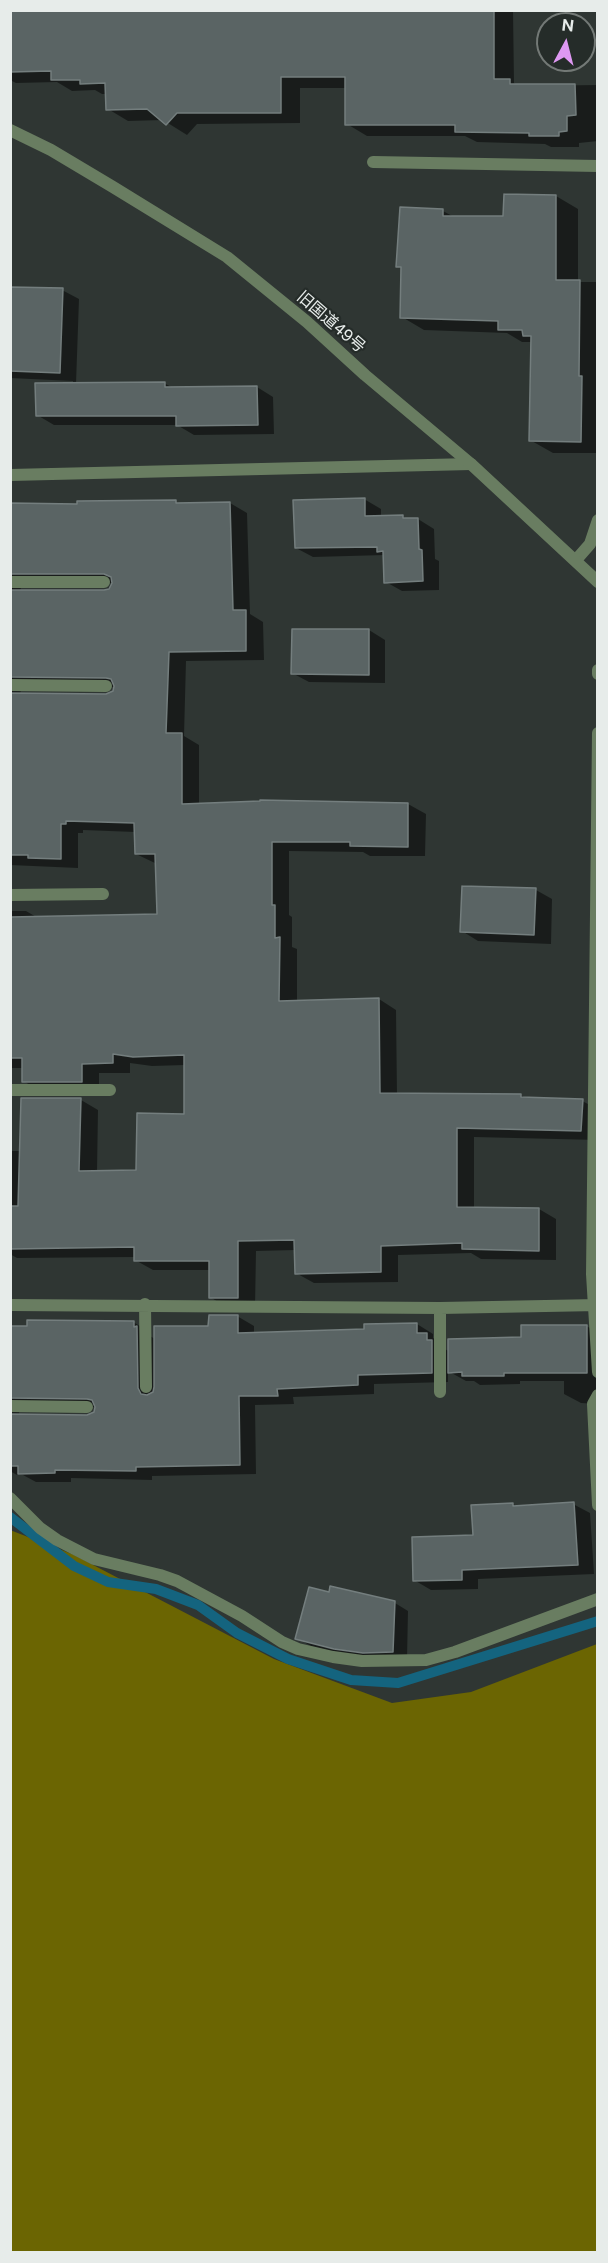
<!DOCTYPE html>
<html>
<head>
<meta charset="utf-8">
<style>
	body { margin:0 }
	#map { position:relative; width:608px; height:2263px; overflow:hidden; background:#2f3633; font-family:"Public Sans",sans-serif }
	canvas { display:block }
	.frame { position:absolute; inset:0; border:12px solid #e7ecea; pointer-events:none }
	.north { position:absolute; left:536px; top:12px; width:60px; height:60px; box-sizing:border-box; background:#252c29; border:2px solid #737976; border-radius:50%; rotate:7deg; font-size:16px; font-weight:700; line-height:24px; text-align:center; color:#e7ecea }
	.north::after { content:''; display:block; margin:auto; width:21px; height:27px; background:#de98f2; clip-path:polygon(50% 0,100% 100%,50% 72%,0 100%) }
</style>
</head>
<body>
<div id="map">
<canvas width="608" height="2263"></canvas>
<div class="frame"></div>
<div class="north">N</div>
</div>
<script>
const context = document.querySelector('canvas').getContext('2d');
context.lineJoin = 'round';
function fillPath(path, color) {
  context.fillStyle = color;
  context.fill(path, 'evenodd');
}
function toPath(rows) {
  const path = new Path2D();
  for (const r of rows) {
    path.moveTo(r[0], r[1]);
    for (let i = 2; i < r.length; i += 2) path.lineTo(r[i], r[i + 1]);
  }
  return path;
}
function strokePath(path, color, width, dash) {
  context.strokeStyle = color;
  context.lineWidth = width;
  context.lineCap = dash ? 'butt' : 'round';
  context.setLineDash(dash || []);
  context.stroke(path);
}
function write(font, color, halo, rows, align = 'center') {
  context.font = font + ' "Public Sans","Noto Sans JP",sans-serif';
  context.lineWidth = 4.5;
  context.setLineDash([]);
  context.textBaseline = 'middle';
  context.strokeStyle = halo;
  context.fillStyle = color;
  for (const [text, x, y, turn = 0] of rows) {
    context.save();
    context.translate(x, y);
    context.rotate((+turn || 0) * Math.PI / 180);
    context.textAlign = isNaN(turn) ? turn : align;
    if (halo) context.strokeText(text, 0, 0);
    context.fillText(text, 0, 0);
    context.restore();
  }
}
const forest = toPath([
	[10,1530,72,1554,274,1659,392,1703,471,1692,597,1644,597,2252,11,2252]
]);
const shadow = toPath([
	[10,10,513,10,514,83,519,86,598,85,598,141,579,143,579,147,551,147,545,144,477,142,465,136,367,136,347,124,347,88,300,88,300,123,197,124,187,135,163,120,128,121,108,109,107,94,102,94,95,90,72,91,57,82,16,83,10,80],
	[505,196,556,196,578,209,578,282,598,282,598,453,553,453,530,440,532,342,522,342,507,333,424,330,402,317,403,269,397,266,443,211,454,217,505,218],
	[10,288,62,290,79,299,76,384,164,383,173,388,257,387,273,397,274,434,194,435,177,425,54,425,37,415,73,384,73,381,10,378],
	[364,499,381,509,381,517,402,516,408,519,418,519,434,529,435,559,439,561,439,590,402,591,386,582,385,555,313,557,296,548],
	[175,502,180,504,230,503,247,513,250,614,263,622,264,660,186,661,184,736,199,745,199,805,262,801,408,804,426,814,425,856,370,856,363,852,289,851,289,915,292,917,292,947,297,949,297,1002,379,999,396,1010,397,1095,521,1095,526,1099,582,1101,598,1109,598,1140,474,1137,474,1208,539,1209,556,1219,556,1260,481,1259,471,1253,398,1255,398,1282,314,1283,296,1273,296,1250,256,1251,255,1308,228,1308,210,1297,210,1270,153,1270,135,1260,135,1257,17,1258,10,1254,10,1151,21,1151,81,1100,98,1110,97,1172,138,1172,186,1115,185,1065,152,1066,130,1063,130,1073,99,1073,99,1091,41,1091,23,1081,23,1068,10,1068,10,911,26,911,38,918,159,915,157,864,136,854,135,832,83,830,83,833,78,833,78,868,10,865,10,505,78,506],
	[28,583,114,583,110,590,20,592,21,587],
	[29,686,116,687,112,694,20,695,21,690],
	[369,630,385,640,385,683,309,682,292,673],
	[536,890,552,899,551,944,478,941,462,931],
	[237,1316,254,1326,254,1334,366,1330,417,1324,433,1334,433,1338,443,1344,443,1348,450,1352,586,1326,598,1332,598,1404,581,1403,564,1394,564,1381,520,1381,520,1384,480,1385,474,1381,466,1381,448,1371,448,1382,374,1384,374,1394,293,1397,294,1404,255,1405,256,1474,152,1476,152,1480,71,1478,71,1482,36,1482,23,1475,17,1475,10,1471,10,1328,133,1322,150,1332,150,1336,155,1339,210,1328],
	[27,1406,97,1407,92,1415,18,1416,20,1410],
	[513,1504,518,1507,573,1504,590,1513,594,1574,478,1579,478,1589,431,1590,414,1580,475,1537],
	[330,1594,395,1603,408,1611,407,1659,350,1656,311,1646,297,1638]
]);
const stream = toPath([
	[10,1517,74,1566,108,1582,156,1589,198,1605,237,1633,288,1659,351,1680,398,1683,598,1621]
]);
const building = toPath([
	[10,10,494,10,494,79,510,79,510,84,575,84,576,115,567,116,567,131,559,132,559,136,529,136,529,133,455,132,455,125,345,125,345,77,281,77,281,113,177,113,166,125,147,109,106,110,105,83,80,84,80,80,51,80,51,71,10,72,10,10],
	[504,194,556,195,556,280,580,280,579,376,582,376,581,442,529,441,531,336,523,336,522,330,498,330,498,321,400,318,401,267,396,267,400,207,443,209,443,216,503,216,504,194],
	[10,287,63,288,60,373,10,371,10,287],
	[165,382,165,387,257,386,258,425,176,426,176,416,36,416,35,383,165,382],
	[365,498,365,516,403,515,403,518,418,518,419,549,422,550,423,581,384,583,383,551,377,552,377,547,295,548,293,500,365,498],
	[176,500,176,503,230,502,233,610,246,610,246,651,169,652,166,733,182,733,182,804,260,801,260,800,408,803,408,847,350,846,350,842,272,842,272,905,275,905,275,938,280,937,279,1001,379,998,380,1093,521,1094,521,1097,583,1099,581,1131,457,1128,457,1207,539,1208,539,1251,462,1249,462,1243,381,1246,381,1272,295,1274,294,1240,238,1241,238,1298,209,1298,209,1261,134,1261,134,1247,10,1249,10,1206,18,1206,21,1098,81,1098,79,1171,136,1170,137,1113,184,1114,184,1055,133,1057,113,1054,113,1063,82,1064,82,1082,22,1082,22,1058,10,1058,10,917,157,914,155,854,135,854,134,823,66,821,66,824,61,824,61,859,28,858,28,855,10,855,10,693,106,694,113,691,114,686,111,679,106,678,10,677,10,590,104,590,109,589,112,583,111,577,104,574,10,574,10,503,77,504,77,501,176,500],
	[292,629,369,629,369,675,291,674,292,629],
	[462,886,536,888,534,935,460,932,462,886],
	[209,1315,238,1315,238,1333,364,1329,364,1324,417,1323,417,1333,427,1333,427,1340,432,1340,432,1373,358,1375,358,1385,277,1389,278,1396,239,1396,240,1465,136,1467,136,1471,55,1470,55,1473,18,1474,18,1466,10,1466,10,1414,87,1415,94,1412,95,1407,92,1400,87,1399,10,1398,10,1326,27,1326,27,1320,134,1321,134,1327,137,1326,138,1388,141,1394,147,1395,153,1392,154,1387,154,1326,208,1326,209,1315],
	[521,1325,587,1325,587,1373,504,1373,504,1376,462,1376,462,1372,448,1373,448,1339,521,1337,521,1325],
	[574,1502,578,1565,462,1570,462,1580,413,1581,412,1537,473,1535,471,1505,513,1503,513,1506,574,1502],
	[330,1586,395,1601,393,1652,363,1653,334,1649,295,1639,309,1587,329,1592,330,1586]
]);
const minor = toPath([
	[373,162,598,166],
	[10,475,471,464],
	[576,560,590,544,598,520],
	[10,582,104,582],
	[598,670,598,674],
	[10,685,106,686],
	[598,733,592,1274,598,1372],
	[10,895,103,894],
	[10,1090,110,1090],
	[145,1304,146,1387],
	[10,1305,440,1308,598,1305],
	[440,1392,440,1308],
	[598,1395,593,1404,598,1505],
	[10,1406,87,1407],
	[10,1498,40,1528,57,1540,94,1559,160,1575,177,1581,242,1616,282,1642,298,1649,333,1657,362,1661,426,1660,455,1652,598,1599]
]);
const tertiary = toPath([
	[10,130,51,150,113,187,227,257,307,322,365,375,471,464,598,582]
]);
const streetNames = [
	["旧国道49号",331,322,41]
];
fillPath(forest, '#6b6502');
fillPath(shadow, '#0007');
strokePath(stream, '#14647f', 10);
fillPath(building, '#5a6464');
strokePath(building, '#747e7e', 1.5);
strokePath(minor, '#697d61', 12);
strokePath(tertiary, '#697d61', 12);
write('16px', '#e7ecea', '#252c29', streetNames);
</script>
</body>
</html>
